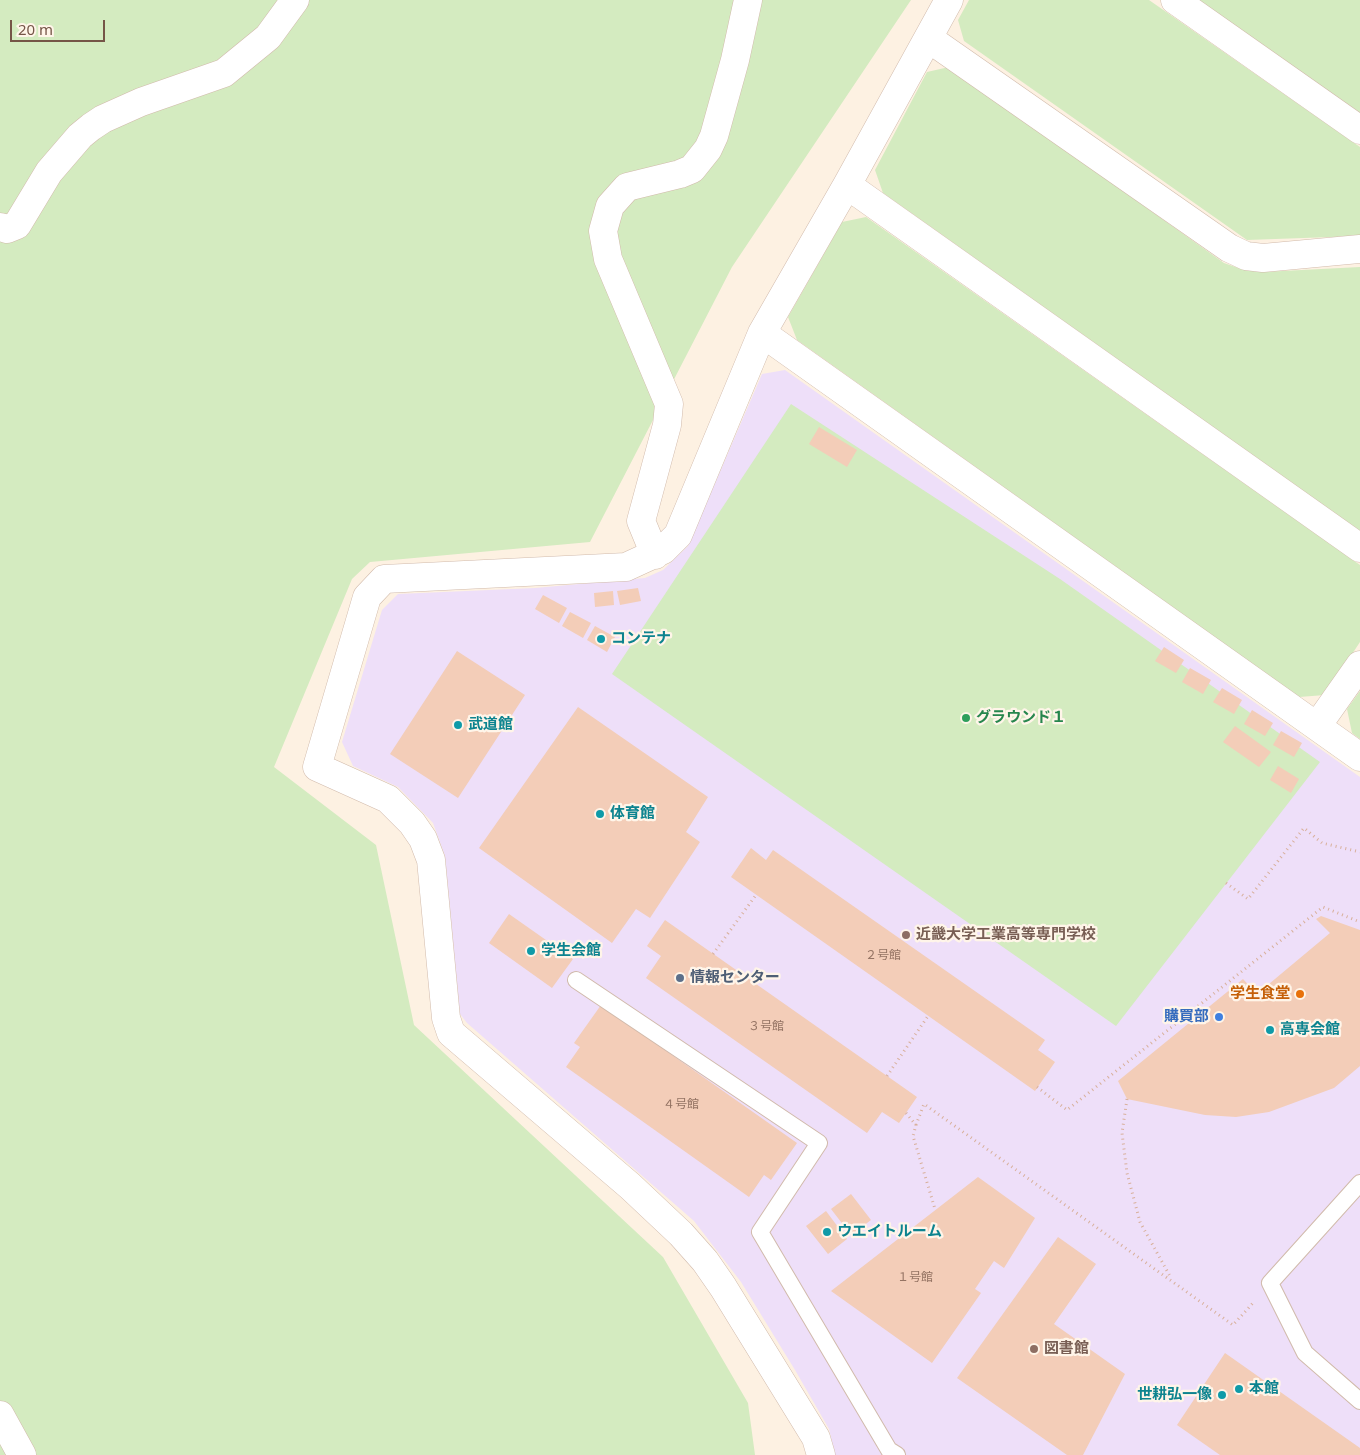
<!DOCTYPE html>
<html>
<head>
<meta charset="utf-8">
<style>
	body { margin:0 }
	#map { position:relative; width:1360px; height:1455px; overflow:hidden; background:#fdf1e2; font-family:"Noto Sans",sans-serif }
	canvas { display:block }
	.scale { position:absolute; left:10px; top:20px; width:95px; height:22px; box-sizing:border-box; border:2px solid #755547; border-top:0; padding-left:6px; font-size:15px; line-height:18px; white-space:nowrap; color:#755547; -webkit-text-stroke:4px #fff5e9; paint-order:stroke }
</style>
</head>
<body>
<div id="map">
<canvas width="1360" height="1455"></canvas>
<div class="scale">20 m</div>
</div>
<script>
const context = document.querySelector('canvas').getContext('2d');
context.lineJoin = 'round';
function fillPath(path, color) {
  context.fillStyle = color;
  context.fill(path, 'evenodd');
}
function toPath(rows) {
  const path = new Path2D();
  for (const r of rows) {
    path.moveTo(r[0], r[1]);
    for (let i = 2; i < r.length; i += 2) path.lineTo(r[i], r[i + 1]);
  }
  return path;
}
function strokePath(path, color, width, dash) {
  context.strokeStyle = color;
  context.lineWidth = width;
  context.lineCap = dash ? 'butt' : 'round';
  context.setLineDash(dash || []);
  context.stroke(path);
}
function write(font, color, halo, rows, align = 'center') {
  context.font = font + ' "Noto Sans","Noto Sans JP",sans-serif';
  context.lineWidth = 4.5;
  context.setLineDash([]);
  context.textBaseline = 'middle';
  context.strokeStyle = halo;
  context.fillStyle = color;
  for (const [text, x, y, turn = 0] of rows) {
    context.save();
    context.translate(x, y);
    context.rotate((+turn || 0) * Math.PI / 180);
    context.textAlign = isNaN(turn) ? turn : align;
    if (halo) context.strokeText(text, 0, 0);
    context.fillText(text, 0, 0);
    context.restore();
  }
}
const education = toPath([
	[785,370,1360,777,1360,1455,835,1455,829,1429,795,1370,741,1282,694,1221,467,1023,460,1014,445,856,433,823,398,787,353,766,342,742,382,610,398,594,535,588,645,578,663,570,688,546,762,374]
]);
const green = toPath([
	[0,0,911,0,732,267,590,542,370,562,352,579,274,767,376,845,414,1025,663,1257,748,1403,755,1455,0,1455],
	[969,0,1149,0,1360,147,1360,236,1247,240,964,41,958,20],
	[1198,0,1360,0,1360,116],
	[949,67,1224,263,1244,270,1263,272,1360,267,1360,531,883,193,875,170,927,72],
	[866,217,1360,565,1360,642,1325,695,1299,697,797,340,788,317,842,222],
	[791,404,1060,579,1320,762,1116,1026,612,674],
	[1360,691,1360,739,1352,733,1347,709]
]);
const building = toPath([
	[819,427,857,450,847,467,809,444],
	[638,588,641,601,620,605,617,591],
	[613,591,614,605,595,607,594,593],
	[543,595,567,608,559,623,535,609],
	[570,612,591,623,583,638,562,626],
	[595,626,615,637,607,652,587,640],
	[1164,647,1184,660,1176,673,1155,661],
	[457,651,525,695,458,798,390,754],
	[1190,668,1211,680,1203,694,1182,682],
	[1222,688,1242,700,1234,714,1213,702],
	[578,707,708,797,686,832,700,842,650,918,636,909,612,943,479,848],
	[1252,710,1273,723,1265,736,1244,724],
	[1235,726,1271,752,1259,767,1223,742],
	[1281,731,1302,743,1294,757,1273,745],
	[1278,766,1299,779,1291,793,1270,780],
	[751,848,766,860,773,850,1045,1040,1038,1050,1055,1062,1035,1091,731,877],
	[509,914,573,959,552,988,489,943],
	[1321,916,1360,930,1360,1066,1334,1088,1269,1112,1236,1117,1205,1115,1127,1099,1118,1081,1243,979,1257,994,1330,933,1316,919],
	[665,920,917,1097,899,1123,882,1112,867,1133,646,978,661,956,647,946],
	[601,1005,797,1143,771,1180,764,1175,749,1197,566,1067,580,1047,574,1043],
	[978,1177,1035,1218,1004,1268,994,1261,975,1289,981,1293,932,1363,831,1291],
	[851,1194,871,1220,851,1235,831,1209],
	[826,1211,847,1239,828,1254,806,1226],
	[1058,1237,1096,1264,1054,1324,1125,1374,1083,1455,1067,1455,957,1378],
	[1225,1353,1360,1448,1360,1455,1220,1455,1177,1425]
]);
const path = toPath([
	[1226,883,1248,899,1304,828,1322,843,1360,852],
	[713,954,756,895],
	[887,1076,928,1016],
	[1037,1087,1067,1110,1323,907,1360,922],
	[1127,1099,1122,1133,1127,1173,1140,1222,1171,1278],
	[906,1113,916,1125,913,1136,935,1209],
	[916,1125,924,1104,1233,1325,1253,1303]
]);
const service = toPath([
	[576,980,819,1143,760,1232,889,1450,897,1455],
	[1360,1183,1270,1283,1305,1353,1360,1401]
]);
const minor = toPath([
	[1175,0,1360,130],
	[928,38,1229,248,1246,256,1263,258,1360,249],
	[847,185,1360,548],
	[0,227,7,229,17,225,49,172,80,136,91,127,103,119,141,102,224,73,268,37,295,0],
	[762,333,1360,757],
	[655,555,641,521,667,425,669,404,608,259,603,231,610,206,627,187,680,174,692,169,708,149,714,136,735,60,748,0],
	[1317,726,1360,665],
	[0,1415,22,1455],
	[821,1455,816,1438,723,1287,705,1261,681,1234,630,1186,451,1033,446,1018,431,860,423,839,412,823,388,799,317,767,367,597,384,579,626,567,663,550,678,535,762,333,847,185,949,0]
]);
const markers = [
	[601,639,5,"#0f9aa8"],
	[966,718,5,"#2e9e5b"],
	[458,725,5,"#0f9aa8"],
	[600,814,5,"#0f9aa8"],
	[906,935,5,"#8d6e63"],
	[531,951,5,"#0f9aa8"],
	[680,978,5,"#5c6f8a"],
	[1300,994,5,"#e8710a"],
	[1219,1017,5,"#3f7fe0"],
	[1270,1030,5,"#0f9aa8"],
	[827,1232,5,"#0f9aa8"],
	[1034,1349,5,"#8d6e63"],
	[1239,1389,5,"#0f9aa8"],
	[1222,1395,5,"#0f9aa8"]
];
const numberNames = [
	["２号館",883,956],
	["３号館",766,1027],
	["４号館",681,1105],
	["１号館",915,1278]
];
const cultureNames = [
	["コンテナ",611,639],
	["武道館",468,725],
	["体育館",610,814],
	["学生会館",541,951],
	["高専会館",1280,1030],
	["ウエイトルーム",837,1232],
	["本館",1249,1389],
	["世耕弘一像",1212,1395,"right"]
];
const leisureNames = [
	["グラウンド１",976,718]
];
const educationNames = [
	["近畿大学工業高等専門学校",916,935],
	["図書館",1044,1349]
];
const serviceNames = [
	["情報センター",690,978]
];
const foodNames = [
	["学生食堂",1290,994]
];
const shopNames = [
	["購買部",1209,1017]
];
fillPath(education, '#eedff9');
fillPath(green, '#d4ebc0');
fillPath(building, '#f3cdb8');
strokePath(service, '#d1baab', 18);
strokePath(minor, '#d1baab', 29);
strokePath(path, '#d8b09b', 3, [1, 4]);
strokePath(service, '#fff', 16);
strokePath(minor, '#fff', 28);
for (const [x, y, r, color] of markers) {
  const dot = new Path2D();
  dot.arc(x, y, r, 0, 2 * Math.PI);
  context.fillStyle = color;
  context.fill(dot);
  strokePath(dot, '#fff5e9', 2);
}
write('12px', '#947363', null, numberNames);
write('bold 15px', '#0d838f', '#fff5e9', cultureNames, 'left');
write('bold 15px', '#27864d', '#fff5e9', leisureNames, 'left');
write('bold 15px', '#785e54', '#fff5e9', educationNames, 'left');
write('bold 15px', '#4e5e75', '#fff5e9', serviceNames, 'left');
write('bold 15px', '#c56008', '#fff5e9', foodNames, 'right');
write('bold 15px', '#366cbe', '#fff5e9', shopNames, 'right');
</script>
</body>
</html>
